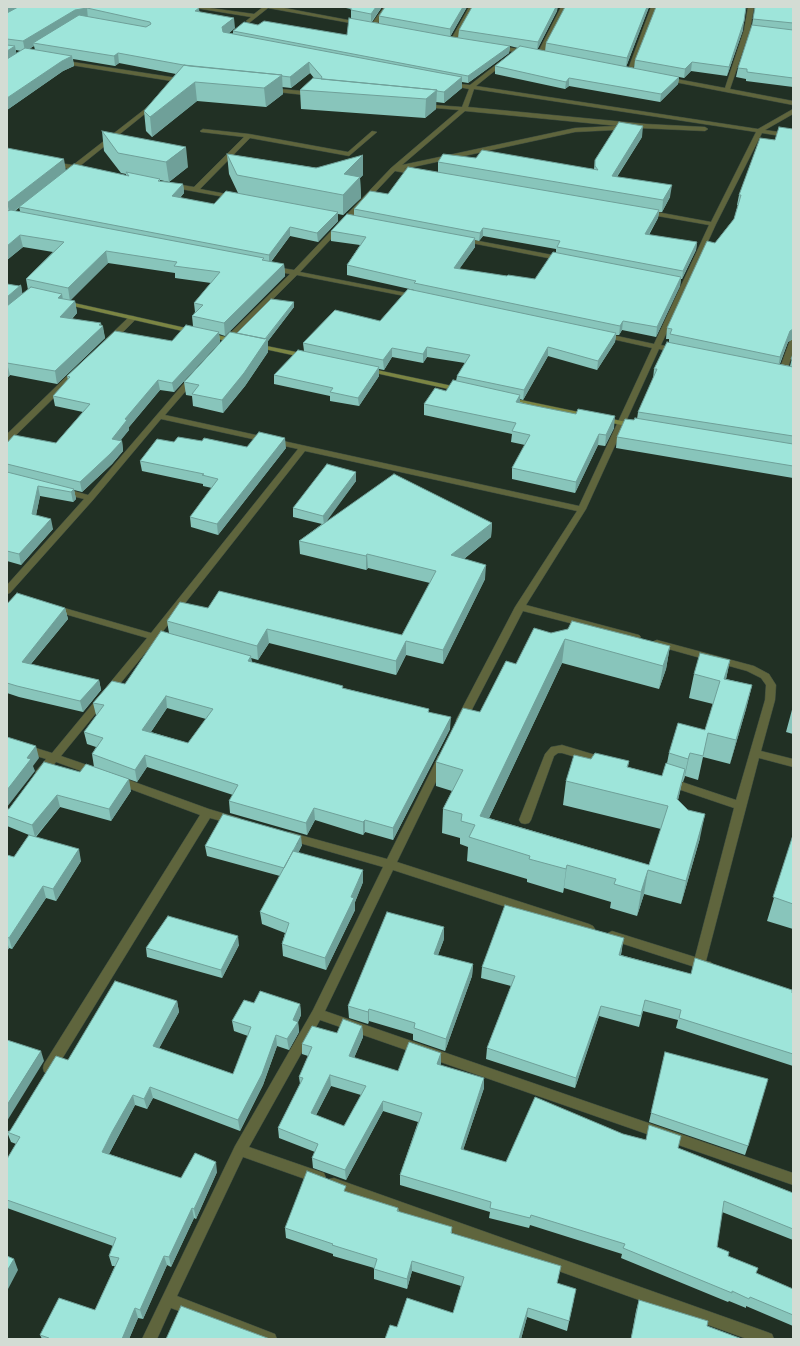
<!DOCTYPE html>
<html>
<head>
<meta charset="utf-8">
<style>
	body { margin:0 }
	#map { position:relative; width:800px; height:1346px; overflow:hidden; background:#213024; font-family:"Public Sans",sans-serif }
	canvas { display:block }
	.frame { position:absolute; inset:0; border:8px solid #d3dcd4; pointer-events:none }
</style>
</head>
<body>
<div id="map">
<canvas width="800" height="1346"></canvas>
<div class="frame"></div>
</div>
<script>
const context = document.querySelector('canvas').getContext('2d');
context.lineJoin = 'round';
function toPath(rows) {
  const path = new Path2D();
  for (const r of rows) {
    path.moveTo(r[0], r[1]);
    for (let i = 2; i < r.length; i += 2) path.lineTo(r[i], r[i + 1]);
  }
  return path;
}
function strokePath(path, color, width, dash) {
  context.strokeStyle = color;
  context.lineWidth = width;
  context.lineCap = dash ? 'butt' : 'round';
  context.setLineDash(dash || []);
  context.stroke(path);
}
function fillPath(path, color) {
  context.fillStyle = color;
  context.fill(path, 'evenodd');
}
const minor = toPath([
	[189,7,203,7,254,14,263,7,279,7,364,23,361,25,268,8,249,23,246,21,251,17,189,7],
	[384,7,390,7,375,27,371,27,370,26,384,7],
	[469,7,475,7,456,41,451,42,450,41,469,7],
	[561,7,567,7,543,54,538,55,537,54,561,7],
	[651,7,657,7,632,71,627,72,651,7],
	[748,7,754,7,750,30,730,89,793,101,793,105,664,80,663,79,666,77,725,88,744,30,748,7],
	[497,46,528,50,531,52,528,54,495,49,494,48,497,46],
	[60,60,184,79,187,81,184,83,58,63,57,62,60,60],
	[502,60,507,61,476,86,758,129,793,109,793,114,765,130,793,134,793,138,762,133,716,224,661,345,680,349,681,351,677,353,659,349,586,509,526,605,639,635,641,637,639,639,636,640,523,611,465,723,457,723,456,720,515,607,577,511,305,451,160,635,163,638,161,640,155,641,61,756,99,769,100,772,99,775,95,776,56,762,44,777,36,777,35,774,36,771,46,759,7,747,7,739,52,753,147,638,51,610,49,608,51,606,54,605,151,633,298,449,161,419,93,500,10,593,7,594,7,585,84,499,60,493,59,491,60,489,63,488,88,495,191,375,194,375,198,377,165,415,579,506,652,348,603,337,599,335,603,333,654,344,709,225,646,214,643,212,646,210,711,222,756,132,474,89,468,107,646,124,705,127,708,129,705,131,639,128,465,111,402,165,575,128,615,126,618,128,615,130,575,132,404,169,419,172,419,174,417,175,395,171,300,272,417,295,421,297,420,299,297,275,229,343,223,343,222,341,290,274,269,270,269,266,294,270,391,168,459,110,423,107,420,105,421,104,462,107,469,89,448,85,448,83,470,85,502,60],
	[270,88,314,92,317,94,314,96,268,91,268,89,270,88],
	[154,102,156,103,156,105,80,166,86,168,86,170,75,170,71,172,68,170,69,169,49,164,52,162,73,165,154,102],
	[203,129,249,134,348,152,372,131,377,132,349,156,250,138,200,189,237,196,238,197,235,199,170,187,167,185,170,183,194,187,244,137,201,132,200,131,203,129],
	[463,238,563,257,567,259,563,261,461,241,460,240,463,238],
	[130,316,133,316,137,318,112,343,106,343,106,339,130,316],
	[790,340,793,340,793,353,786,373,785,375,779,375,778,373,790,340],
	[67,376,70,376,74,378,10,441,7,442,7,434,67,376],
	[657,640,754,666,769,674,776,685,775,700,761,751,793,759,793,767,759,758,706,961,711,962,713,966,711,970,707,971,608,939,606,936,608,933,612,931,695,957,734,808,666,785,665,782,666,779,670,778,736,800,765,700,766,685,761,678,747,671,654,645,652,643,654,641,657,640],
	[562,745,609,759,610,762,609,765,605,766,562,753,558,753,554,756,531,820,529,823,525,824,521,823,519,820,545,754,551,747,562,745],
	[442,755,446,756,447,759,397,862,589,924,593,926,595,929,593,932,589,934,393,870,325,1011,793,1173,793,1185,320,1020,249,1147,324,1173,326,1178,324,1183,319,1184,243,1157,177,1296,275,1334,277,1339,251,1339,171,1308,157,1339,142,1339,235,1146,313,1010,383,867,289,840,285,839,283,836,285,833,289,832,387,859,437,759,438,756,442,755],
	[118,776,209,809,239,818,241,821,239,824,235,825,210,818,54,1072,49,1074,44,1072,43,1068,44,1064,200,815,114,783,113,780,114,777,118,776],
	[334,1178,767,1332,772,1334,774,1339,747,1339,334,1190,329,1189,327,1184,329,1179,334,1178]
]);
const secondary = toPath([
	[61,300,235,339,239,341,235,343,64,304,60,302,61,300],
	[252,343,306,354,310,356,306,358,255,347,252,347,252,343],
	[363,367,462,388,466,390,462,392,366,371,363,371,363,367],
	[504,397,507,397,636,424,640,426,636,428,507,401,504,401,504,397]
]);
const wall = toPath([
	[7,7,196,7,200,12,235,28,229,33,233,34,233,31,258,25,347,35,351,18,351,9,341,7,382,7,372,22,379,23,379,16,467,7,450,37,458,38,459,30,557,11,537,50,545,51,546,43,649,7,626,67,634,68,635,60,743,30,727,76,691,71,684,78,679,77,678,84,660,102,569,86,565,89,495,74,495,66,518,48,510,46,509,53,468,83,462,82,462,88,444,103,436,102,436,109,425,118,301,109,300,90,314,78,310,73,291,88,282,87,283,94,266,107,197,101,152,137,146,131,144,111,176,74,119,63,115,66,73,59,74,66,63,71,7,110],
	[34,46,35,50,29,49],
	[16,50,21,51,16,53],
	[755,7,793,7,793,87,746,81,746,79,736,77,738,68,752,25],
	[793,129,793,339,788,342,780,364,790,366,793,354,793,478,616,448,617,437,634,420,637,419,638,412,653,379,654,369,669,342,669,339,666,339,667,328,715,243,734,219,738,205,737,205,739,195,775,140],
	[102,131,188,167,169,182,160,180,160,181,183,184,184,193,180,198,214,204,238,193,229,174,227,154,363,175,360,178,361,198,343,215,338,214,338,221,318,242,290,236,271,262,284,264,285,276,225,336,219,334,220,342,174,392,160,390,129,427,129,430,120,440,122,441,123,451,112,464,82,492,74,490,76,499,73,502,40,496,36,515,53,529,21,565,7,561,7,443,56,443,83,412,55,406,53,396,68,380,67,376,172,341,193,326,192,316,195,312,194,303,211,283,175,278,175,273,108,263,70,300,75,301,77,313,72,319,102,325,105,338,57,384,10,375,7,378,7,284,19,286,21,285,22,294,28,290,26,279,53,252,23,247,7,260,7,148,66,170,126,176,126,174,121,173,104,151],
	[24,204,19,207,20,211,15,211],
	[642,137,617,177,670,197,662,212,659,212,658,218,649,235,697,242,696,250,682,279,681,279,680,286,656,337,622,330,619,335,616,335,615,342,597,370,548,356,523,400,520,399,520,402,614,428,605,446,598,445,575,493,512,479,512,468,525,445,511,442,512,434,424,415,424,404,446,391,456,381,457,376,465,363,427,357,423,363,392,357,384,370,379,369,379,376,359,406,330,401,330,396,274,384,274,375,304,351,303,343,380,321,414,291,414,290,347,275,347,265,360,245,331,241,331,231,354,215,354,209,438,172,438,162,476,158,594,169,595,160],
	[483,236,556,249,556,253,535,279,507,276,459,269,475,247,475,240,479,241],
	[294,302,294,307,268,341,268,352,245,386,223,413,193,406,192,396,186,395,184,382,237,333],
	[202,441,247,447,286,448,218,535,191,527,190,517,212,488,203,486,203,484,142,471,140,461,174,442],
	[356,472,356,481,325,522,492,523,491,537,464,559,485,579,443,664,406,655,396,675,269,643,258,660,251,658,252,662,343,688,429,709,429,712,450,729,393,840,365,832,363,835,315,820,307,835,230,813,229,801,233,795,147,767,137,782,94,767,92,754,96,747,87,744,84,732,97,715,96,715,93,703,125,684,169,633,167,621,208,608,402,635,430,583,368,568,366,570,300,554,299,541,322,524,293,517,293,508],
	[167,708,206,719,188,743,151,732],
	[7,604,65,608,68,619,31,664,99,680,101,690,83,712,19,697,7,693],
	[551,633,670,646,666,669,659,689,562,663,489,818,649,865,661,829,563,805,566,781,591,759,629,761,628,767,662,776,667,763,669,753,705,730,713,704,689,698,694,674,730,660,726,679,752,685,746,709,730,764,703,757,698,780,685,776,683,782,682,782,678,800,700,838,681,904,644,894,637,916,610,908,611,902,564,888,563,893,527,882,527,879,467,861,468,847,460,844,460,838,442,833,443,809,452,791,436,786,436,762,480,712,516,664],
	[793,706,793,734,786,732],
	[44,762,131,791,111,821,60,807,36,837,81,861,56,901,46,898,12,949,9,948,7,951,7,855,14,857,29,835,7,826,7,809,9,809],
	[793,835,793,929,767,921],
	[302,845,298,853,363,882,355,902,355,910,326,970,283,956,282,944,285,933,262,924,260,912,280,876,207,856,205,846],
	[444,939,438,955,473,964,472,976,445,1051,413,1040,413,1034,369,1021,368,1024,349,1018,348,1006],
	[239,945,222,978,147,957,146,948],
	[622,949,621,955,691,974,793,993,793,1066,676,1028,678,1020,643,1011,639,1027,599,1016,575,1088,486,1059,487,1048,511,986,481,978,482,967],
	[177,1001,179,1012,159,1048,233,1074,248,1036,234,1031,232,1021,254,1003,300,1004,301,1015,298,1022,299,1032,289,1050,277,1046,263,1085,240,1131,153,1098,147,1109,135,1105,109,1154,181,1178,217,1172,196,1219,194,1218,171,1267,167,1265,143,1319,138,1318,129,1339,42,1339,40,1335,95,1310,115,1266,112,1266,109,1256,113,1246,7,1208,7,1159,16,1144,11,1142,7,1132,10,1131,68,1060],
	[362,1026,363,1037,354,1058,398,1071,441,1064,440,1065,484,1088,463,1150,506,1162,623,1134,678,1148,793,1193,793,1240,722,1212,717,1247,728,1256,756,1273,793,1289,793,1326,746,1306,746,1308,729,1301,728,1302,621,1258,622,1254,530,1225,529,1228,489,1218,490,1212,400,1185,400,1175,418,1122,383,1111,346,1180,313,1168,312,1158,315,1152,279,1138,278,1128,300,1084,299,1077,308,1056,302,1054,302,1044],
	[331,1086,361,1095,344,1126,316,1115],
	[665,1052,748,1146,745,1155,649,1122],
	[346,1192,398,1208,399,1212,452,1227,452,1233,559,1276,557,1283,574,1299,567,1331,527,1317,521,1339,385,1339,397,1327,453,1313,461,1286,412,1271,407,1289,374,1279,374,1268,333,1256,333,1254,286,1238,285,1228],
	[639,1300,707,1326,742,1339,631,1339,636,1311]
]);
const shadedWall = toPath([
	[7,7,25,7,7,18],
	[376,7,382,7,371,22,371,14],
	[463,7,467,7,450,37,450,29],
	[556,7,558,7,557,11,537,50,538,42],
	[647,7,649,7,626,67,627,58],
	[746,7,743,30,727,76,729,67],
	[87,8,88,19,33,43,34,46,25,51,23,41,75,10],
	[199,8,200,18,195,11],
	[234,18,235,28,223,38,222,27],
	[15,46,17,57,7,63,7,51],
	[510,46,509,53,468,83,468,76],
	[118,53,119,63,115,66,114,56],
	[72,56,74,66,63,71,7,110,7,98,62,61],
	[309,62,310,73,291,88,290,77],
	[692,62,691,71,684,78,685,69],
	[282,75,283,94,266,107,264,88],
	[462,77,462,88,444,103,444,92],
	[679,77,678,84,660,102,661,94],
	[569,78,569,86,565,89,566,82],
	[195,82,197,101,152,137,150,117],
	[437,90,436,109,425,118,426,99],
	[643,126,642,137,610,187,612,176],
	[186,147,188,167,169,182,166,162],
	[363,155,363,175,360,178,361,198,343,215,343,195,344,174],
	[64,159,66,171,10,214,7,203],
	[183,184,184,193,173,205,172,196],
	[672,185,670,197,662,212,663,200],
	[659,210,658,218,644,242,645,234],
	[338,212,338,221,318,242,317,233],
	[290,227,290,236,269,264,269,255],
	[483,228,483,236,479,241,480,233],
	[20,235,23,247,7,260,7,246],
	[475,238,475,247,453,278,454,268],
	[697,242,696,250,682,279,683,271],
	[106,251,108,263,70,301,68,288],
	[284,264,285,276,225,336,224,323],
	[681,277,680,286,656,337,657,327],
	[21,285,23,297,7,311,7,297],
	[62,294,64,306,58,298],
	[75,301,77,313,62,329,60,317],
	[294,302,294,307,268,341,268,352,245,386,223,413,222,400,265,340],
	[623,321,622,330,619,335,620,326],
	[101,323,102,327,103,326,105,338,57,384,55,371],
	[793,329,793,339,788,342,778,368,780,357,790,331],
	[219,332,220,342,174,392,172,383],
	[616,333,615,342,597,370,598,361],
	[427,347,427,357,423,363,423,354],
	[548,347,548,356,523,400,524,390],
	[392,348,392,357,384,370,383,360],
	[7,363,10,375,7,378],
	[379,367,379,376,359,406,358,398],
	[158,380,160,390,129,427,129,430,114,449,112,439,125,419],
	[520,395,520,406,516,402],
	[615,416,614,428,605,446,606,435],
	[599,434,598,445,575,493,576,482],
	[285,438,286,448,218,535,217,524],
	[122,441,123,451,112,464,82,492,80,482],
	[356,472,356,481,324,525,323,516],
	[38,486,40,496,34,525,32,514],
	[74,489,76,499,73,502,71,492],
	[51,519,53,529,21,565,19,554],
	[492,523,491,537,451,569,451,555],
	[367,554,368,568,366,570,366,556],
	[486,565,485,579,443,664,443,650],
	[65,608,68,619,24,672,22,662],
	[267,629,269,643,258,660,257,646],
	[565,639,562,663,479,839,480,816],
	[406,641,406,655,396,675,396,661],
	[670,646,666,669,659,689,663,666],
	[251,656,252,668,248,661],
	[730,660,725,684,724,679],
	[99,680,101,690,83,712,80,701],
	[752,685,746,709,730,764,736,740],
	[166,696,167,708,144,742,142,730],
	[451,717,450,729,393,840,393,828],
	[36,746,39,758,33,766,35,771,7,807,7,790,27,758],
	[690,753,685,776,683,782,688,759],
	[145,755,147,767,137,782,135,770],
	[685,769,680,792,672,822,677,799],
	[129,779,131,791,111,821,109,809],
	[57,795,60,807,35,837,32,825],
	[314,808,315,820,307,835,306,823],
	[705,814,700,838,681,904,686,881],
	[365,820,365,832,363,835,363,822],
	[301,836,302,845,286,878,285,868],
	[79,849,81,861,56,901,53,889],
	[567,865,564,888,563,893,566,869],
	[363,870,363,882,355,902,355,910,326,970,325,958],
	[648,870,644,894,637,916,641,892],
	[43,886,46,898,12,949,9,938],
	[444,927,444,939,434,965,434,954],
	[238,936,239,945,222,978,221,970],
	[624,938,622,949,618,965,619,955],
	[7,942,9,948,7,951],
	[473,964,472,976,445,1051,446,1039],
	[177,1001,179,1012,155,1056,153,1046],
	[300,1004,301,1015,298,1022,299,1032,289,1050,287,1039,293,1020],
	[601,1006,599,1016,575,1088,576,1078],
	[369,1009,369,1021,368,1024,368,1012],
	[362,1026,363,1037,350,1067,349,1056],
	[276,1035,277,1046,263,1085,240,1131,238,1120],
	[41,1051,44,1061,7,1121,7,1105],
	[441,1053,441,1064,437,1074,437,1064],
	[330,1075,331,1086,312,1123,311,1113],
	[484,1078,484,1088,460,1159,461,1149],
	[150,1087,153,1098,147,1109,144,1099],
	[133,1095,135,1105,115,1142,105,1162,102,1152,112,1132],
	[383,1101,383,1111,346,1180,345,1170],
	[216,1162,217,1172,196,1219,194,1209],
	[192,1208,194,1218,171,1267,169,1257],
	[164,1256,167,1265,143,1319,140,1310],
	[14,1259,18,1270,7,1291,7,1271],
	[412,1261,412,1271,407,1289,407,1279],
	[135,1308,138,1318,129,1339,122,1339],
	[528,1308,527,1317,521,1339,519,1339]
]);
const building = toPath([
	[18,7,196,7,199,8,195,11,234,18,222,27,223,32,462,77,444,92,437,91,437,90,321,79,322,77,309,62,290,77,282,76,282,75,189,66,118,53,114,56,33,43,79,15,146,27,151,24,150,22,87,8,75,10,23,41,7,39,7,13,18,7],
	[351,7,376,7,371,14,351,10,351,7],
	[385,7,463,7,450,29,379,16,385,7],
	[472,7,556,7,538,42,459,30,472,7],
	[565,7,647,7,627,58,546,43,565,7],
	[656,7,746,7,744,21,729,67,692,62,685,69,635,60,656,7],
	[755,7,793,7,793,23,753,19,755,7],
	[349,18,453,37,510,46,468,76,233,31,244,22,258,25,264,21,347,35,349,18],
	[752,25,793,30,793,78,747,72,747,69,738,68,752,25],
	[7,45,15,46,7,51,7,45],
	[520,46,679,77,661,94,569,78,566,82,495,66,520,46],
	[25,48,72,56,62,61,7,98,7,59,25,48],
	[184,65,282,75,264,88,195,82,150,117,144,111,184,65],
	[313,78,437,90,426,99,300,90,313,78],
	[619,122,643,126,612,176,672,185,663,200,438,162,443,154,476,158,482,150,598,170,595,166,595,160,619,122],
	[779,127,793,129,793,329,790,331,780,357,670,334,672,329,667,328,707,241,715,243,734,219,741,195,739,195,760,138,775,140,779,127],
	[102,131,186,147,166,162,118,153,102,131],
	[7,148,64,159,7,203,7,148],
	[227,154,316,168,363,155,344,174,360,177,343,195,237,175,227,154],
	[74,164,129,176,126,172,160,179,158,181,183,184,172,196,214,204,226,191,338,212,317,233,290,227,269,255,19,207,74,164],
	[408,167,659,210,645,234,697,242,683,271,557,247,560,241,483,228,480,233,354,209,370,191,388,194,408,167],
	[11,210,264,258,262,260,284,264,224,323,192,316,203,305,194,303,220,272,174,266,177,262,106,251,68,288,26,279,64,242,20,235,7,246,7,211,11,210],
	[347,214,475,238,454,268,507,276,508,275,535,279,553,252,681,277,657,327,623,321,620,326,414,283,416,281,347,265,366,237,331,231,347,214],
	[7,284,19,286,21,285,7,297,7,284],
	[31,287,62,294,58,298,75,301,60,317,101,323,99,325,103,326,55,371,7,363,7,306,31,287],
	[408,289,616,333,598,361,548,347,524,390,457,376,470,355,427,347,423,354,392,348,383,360,303,343,335,310,380,321,408,289],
	[271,299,294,302,265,339,237,333,271,299],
	[186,325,219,332,172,383,158,380,125,419,127,420,112,439,122,441,110,454,80,482,7,464,7,443,14,435,56,443,90,404,53,396,70,377,67,376,115,331,172,341,186,325],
	[230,332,267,339,244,373,222,400,192,394,199,385,184,382,230,332],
	[667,342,793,367,793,436,638,412,657,369,654,369,667,342],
	[298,350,379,367,358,398,330,392,333,388,274,375,298,350],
	[793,354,793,360,791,359,793,354],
	[453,380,520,395,516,402,576,414,578,409,615,416,606,435,599,434,576,482,512,468,530,435,512,431,516,423,424,404,435,388,446,391,453,380],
	[635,418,793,444,793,466,617,437,625,419,634,420,635,418],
	[259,432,285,438,217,524,190,517,218,479,202,475,204,474,140,461,157,439,174,442,178,437,202,441,204,438,247,447,259,432],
	[327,464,356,472,323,516,293,508,327,464],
	[7,472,74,489,71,492,38,486,32,514,51,519,19,554,7,551,7,472],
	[394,474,492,523,451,555,486,565,443,650,406,641,396,661,267,629,257,646,167,621,180,602,208,608,219,591,402,635,436,571,367,554,366,556,299,541,394,474],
	[17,593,65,608,22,662,99,680,80,701,17,686,7,683,7,604,17,593],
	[572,621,670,646,663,666,565,639,480,816,649,865,668,806,566,781,574,755,591,759,595,753,629,761,627,767,662,776,666,763,685,769,677,799,688,810,705,814,686,881,648,870,641,892,614,884,616,879,567,865,566,869,529,859,530,856,469,837,475,825,461,821,462,814,443,809,463,770,436,762,463,708,480,712,506,661,516,664,534,628,551,633,568,629,572,621],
	[161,631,251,656,248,661,343,686,342,688,429,709,428,712,451,717,393,828,365,820,363,822,314,808,306,823,229,801,238,785,145,755,135,770,92,754,103,738,84,732,104,705,93,703,112,681,125,684,161,631],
	[166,696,213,709,188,743,142,730,166,696],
	[700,653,730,660,724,679,752,685,736,740,708,733,703,756,690,753,688,759,669,753,678,723,705,730,720,681,694,674,700,653],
	[7,737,36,746,27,758,31,759,7,790,7,737],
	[44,762,80,772,86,764,129,779,109,809,57,795,32,825,7,816,7,809,9,809,44,762],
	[223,814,301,836,284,868,205,846,223,814],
	[29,835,79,849,53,889,43,886,9,938,7,937,7,855,14,857,29,835],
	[793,835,793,904,773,897,793,835],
	[293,851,363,870,351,897,354,898,325,958,282,944,289,923,260,912,293,851],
	[505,905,624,938,619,955,691,974,695,958,792,990,792,993,793,993,793,1054,679,1018,681,1010,645,1000,641,1016,601,1006,576,1078,487,1048,515,976,482,967,505,905],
	[387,912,444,927,434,954,473,964,446,1039,414,1028,415,1023,369,1009,368,1012,348,1006,387,912],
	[168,916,238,936,221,970,146,948,168,916],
	[115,981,177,1001,153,1046,233,1074,251,1027,232,1021,244,1000,254,1003,260,991,300,1004,293,1020,298,1022,287,1039,276,1035,262,1074,238,1120,150,1087,144,1099,133,1095,112,1132,102,1152,181,1178,195,1153,216,1162,194,1209,192,1208,169,1257,164,1256,140,1310,135,1308,122,1339,49,1339,49,1338,40,1335,59,1298,95,1310,119,1258,109,1256,116,1238,7,1200,7,1159,20,1137,7,1132,10,1131,56,1056,68,1060,115,981],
	[343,1019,362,1026,349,1056,398,1071,409,1042,441,1053,437,1064,484,1078,461,1149,506,1162,535,1097,623,1134,646,1140,649,1125,681,1136,678,1148,793,1193,793,1229,724,1201,717,1247,729,1252,728,1256,758,1268,756,1273,793,1289,793,1315,750,1297,749,1299,732,1291,732,1293,623,1248,625,1244,531,1215,530,1218,490,1208,491,1202,400,1175,422,1113,383,1101,345,1170,312,1158,318,1144,278,1128,303,1078,299,1077,312,1047,302,1044,312,1026,337,1033,343,1019],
	[330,1075,366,1086,344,1126,311,1113,330,1075],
	[7,1040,41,1051,7,1105,7,1040],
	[665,1052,768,1079,748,1146,651,1113,665,1052],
	[307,1171,346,1186,344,1191,398,1208,397,1211,452,1227,451,1233,561,1266,557,1283,576,1289,569,1321,528,1308,519,1339,385,1339,390,1325,397,1327,407,1298,453,1313,464,1277,412,1261,407,1279,374,1269,377,1259,332,1245,333,1244,285,1228,307,1171],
	[7,1256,14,1259,7,1271,7,1256],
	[639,1300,708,1321,707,1326,742,1339,631,1339,639,1300],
	[181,1306,270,1339,166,1339,181,1306]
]);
strokePath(minor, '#3d4c40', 1);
strokePath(secondary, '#3d4c40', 1);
fillPath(minor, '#5f653d');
fillPath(secondary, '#7b8543');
fillPath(wall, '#88c5bb');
fillPath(shadedWall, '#6fa099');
fillPath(building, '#9ee5da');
strokePath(building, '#6fa099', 1);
</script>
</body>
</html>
